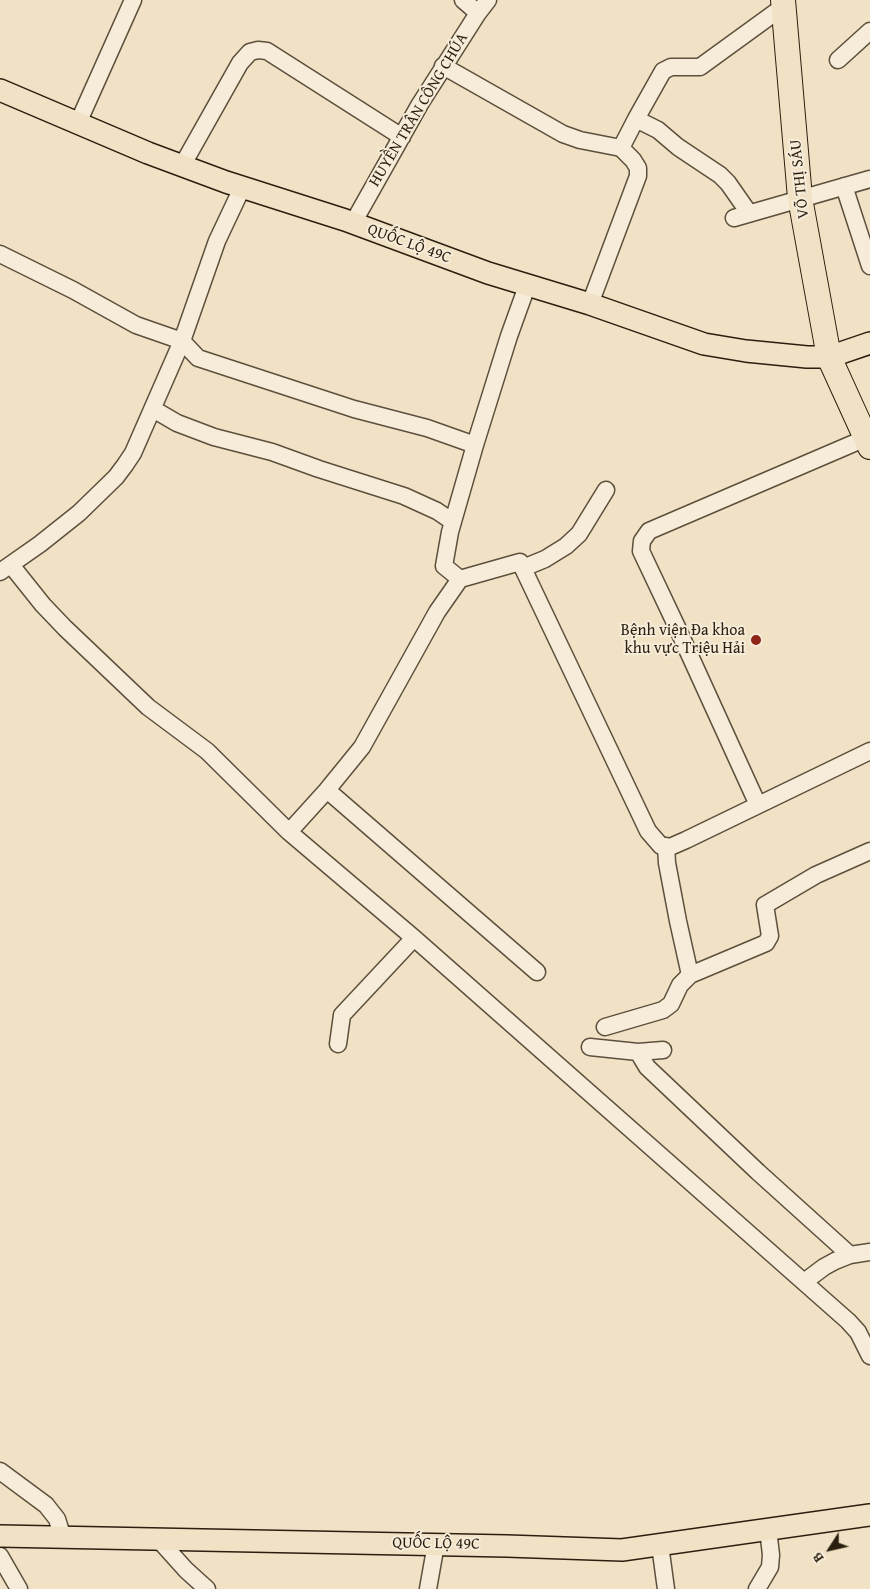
<!DOCTYPE html>
<html>
<head>
<meta charset="utf-8">
<style>
	body { margin:0 }
	#map { position:relative; width:870px; height:1589px; overflow:hidden; background:#f1e2c5; font-family:"Gentium Book Plus",serif }
	canvas { display:block }
	.north { position:absolute; left:805px; top:1524px; width:50px; height:50px; -webkit-text-stroke:4px #f6ecd9; paint-order:stroke; rotate:235deg; font-size:14px; font-weight:700; line-height:20px; text-align:center; color:#2a1e0e }
	.north::after { content:''; display:block; margin:auto; width:18px; height:22px; background:#2a1e0e; clip-path:polygon(50% 0,100% 100%,50% 72%,0 100%) }
</style>
</head>
<body>
<div id="map">
<canvas width="870" height="1589"></canvas>
<div class="north">B</div>
</div>
<script>
const context = document.querySelector('canvas').getContext('2d');
context.lineJoin = 'round';
function toPath(rows) {
  const path = new Path2D();
  for (const r of rows) {
    path.moveTo(r[0], r[1]);
    for (let i = 2; i < r.length; i += 2) path.lineTo(r[i], r[i + 1]);
  }
  return path;
}
function strokePath(path, color, width, dash) {
  context.strokeStyle = color;
  context.lineWidth = width;
  context.lineCap = dash ? 'butt' : 'round';
  context.setLineDash(dash || []);
  context.stroke(path);
}
function write(font, color, halo, rows, align = 'center') {
  context.font = font + ' "Gentium Book Plus",serif';
  context.lineWidth = 4;
  context.setLineDash([]);
  context.textBaseline = 'middle';
  context.strokeStyle = halo;
  context.fillStyle = color;
  for (const [text, x, y, turn = 0] of rows) {
    context.save();
    context.translate(x, y);
    context.rotate((+turn || 0) * Math.PI / 180);
    context.textAlign = isNaN(turn) ? turn : align;
    if (halo) context.strokeText(text, 0, 0);
    context.fillText(text, 0, 0);
    context.restore();
  }
}
const minor = toPath([
	[463,0,478,13],
	[838,60,870,31],
	[443,66,563,134,580,140,621,148,633,160,638,168,638,176,590,304],
	[636,119,658,130,678,147,720,175,728,183,749,213],
	[78,123,133,0],
	[621,148,636,119,663,71,671,67,700,67,784,6],
	[182,166,240,63,250,52,258,50,267,51,402,137],
	[844,186,870,266],
	[734,218,870,179],
	[353,223,420,104,478,13,488,0],
	[0,254,73,290,136,325,182,341,198,358,354,409,427,428,475,445],
	[527,286,509,336,475,445,450,532,444,566,460,579,520,562,648,831,661,846,670,847,686,840,870,751],
	[153,409,177,423,214,437,272,452,319,469,404,496,437,511,453,522],
	[11,565,43,605,65,628,148,707,207,751,289,832,414,938,848,1321,858,1332,870,1356],
	[523,568,545,559,566,546,579,534,606,490],
	[0,572,40,544,79,513,116,477,125,465,133,453,182,341,217,241,242,188],
	[327,790,537,972],
	[758,805,676,625,641,551,642,541,649,531,866,438],
	[289,832,327,790,362,747,437,612,460,579],
	[666,846,667,863,678,921,690,975],
	[605,1027,663,1010,671,1004,680,985,690,975,766,943,770,936,765,905,816,875,870,851],
	[338,1044,342,1015,414,938],
	[590,1047,638,1052,663,1050],
	[638,1052,647,1067,758,1172,850,1255],
	[804,1282,824,1267,835,1261,850,1255,870,1252],
	[0,1471,46,1505,57,1519,63,1538],
	[159,1540,186,1570,207,1589],
	[660,1545,666,1589],
	[0,1556,19,1589],
	[428,1589,436,1544],
	[757,1589,770,1567,771,1555,768,1529]
]);
const major = toPath([
	[0,90,148,153,226,182,345,220,488,273,590,304,704,344,746,351,807,357,829,357,870,343],
	[0,1536,507,1546,622,1550,870,1515]
]);
const highway = toPath([
	[783,0,800,198,829,357,870,447]
]);
const markers = [
	[756,640,6,"#8f2418"]
];
const streetNames = [
	["HUYỀN TRÂN CÔNG CHÚA",419,110,-59],
	["VÕ THỊ SÁU",800,179,-96],
	["QUỐC LỘ 49C",409,244,20],
	["QUỐC LỘ 49C",436,1544,1]
];
const poiNames = [
	["Bệnh viện Đa khoa",745,631],
	["khu vực Triệu Hải",745,649]
];
strokePath(minor, '#5c4f3c', 19);
strokePath(major, '#2a1e0e', 24);
strokePath(highway, '#2a1e0e', 26);
strokePath(minor, '#f6ecd9', 16);
strokePath(major, '#f1e2c5', 21);
strokePath(highway, '#f1e2c5', 24);
for (const [x, y, r, color] of markers) {
  const dot = new Path2D();
  dot.arc(x, y, r, 0, 2 * Math.PI);
  context.fillStyle = color;
  context.fill(dot);
  strokePath(dot, '#f6ecd9', 2);
}
write('16px', '#2a1e0e', '#f6ecd9', streetNames);
write('16px', '#2a1e0e', '#f6ecd9', poiNames, 'right');
</script>
</body>
</html>
